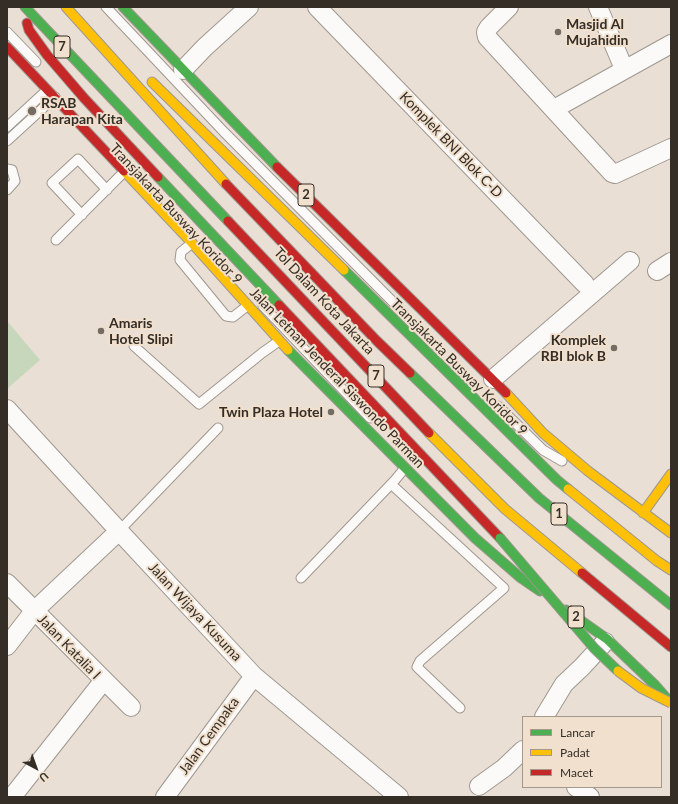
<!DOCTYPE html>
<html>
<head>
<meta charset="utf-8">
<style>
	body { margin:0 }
	#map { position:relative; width:678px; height:804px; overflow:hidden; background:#e9dfd5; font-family:Lato,sans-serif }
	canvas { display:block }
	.frame { position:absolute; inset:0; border:8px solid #342e27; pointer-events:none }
	.legend { position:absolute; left:522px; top:716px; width:140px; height:72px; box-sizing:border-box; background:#f1e0cd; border:1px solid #a5998b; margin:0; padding:5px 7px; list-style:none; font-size:12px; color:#342e27 }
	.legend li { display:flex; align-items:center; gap:8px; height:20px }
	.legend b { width:20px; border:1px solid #a5998b }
	.north { position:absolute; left:16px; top:748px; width:40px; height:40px; -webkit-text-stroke:3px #f1e0cd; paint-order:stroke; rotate:139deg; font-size:11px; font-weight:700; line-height:16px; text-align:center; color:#342e27 }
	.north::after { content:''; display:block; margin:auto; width:14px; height:18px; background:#342e27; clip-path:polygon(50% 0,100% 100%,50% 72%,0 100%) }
</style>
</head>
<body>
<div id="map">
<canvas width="678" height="804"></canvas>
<div class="frame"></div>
<ul class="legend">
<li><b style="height:5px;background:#4caf50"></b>Lancar</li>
<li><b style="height:5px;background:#ffc107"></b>Padat</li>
<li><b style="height:5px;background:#c62828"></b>Macet</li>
</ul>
<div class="north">U</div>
</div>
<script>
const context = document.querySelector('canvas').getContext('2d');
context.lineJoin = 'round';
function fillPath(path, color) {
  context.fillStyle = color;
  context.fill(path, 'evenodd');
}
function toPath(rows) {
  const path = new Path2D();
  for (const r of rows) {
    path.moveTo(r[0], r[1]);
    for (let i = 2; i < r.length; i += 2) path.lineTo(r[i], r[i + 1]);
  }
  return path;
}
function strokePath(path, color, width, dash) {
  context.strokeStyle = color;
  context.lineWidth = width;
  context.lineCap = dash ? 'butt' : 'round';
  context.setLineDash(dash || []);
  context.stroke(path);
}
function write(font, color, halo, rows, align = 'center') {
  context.font = font + ' Lato,sans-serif';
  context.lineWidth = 4;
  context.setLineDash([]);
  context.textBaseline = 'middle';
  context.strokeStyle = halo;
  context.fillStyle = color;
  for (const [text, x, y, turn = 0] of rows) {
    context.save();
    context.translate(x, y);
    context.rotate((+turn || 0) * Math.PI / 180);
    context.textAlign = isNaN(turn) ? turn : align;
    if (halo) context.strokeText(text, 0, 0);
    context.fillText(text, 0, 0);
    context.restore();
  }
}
const green = toPath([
	[7,321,40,360,7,389]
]);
const lane = toPath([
	[106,7,224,132,395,304],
	[7,32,36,62],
	[7,127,47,90],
	[7,141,55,97],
	[7,169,12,170,15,181,7,190],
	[82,215,52,183,78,159,107,190],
	[56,240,125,171],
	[192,243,181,252,180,260,226,316,233,317,247,306],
	[263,306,370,418],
	[134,346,199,404,262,353,279,341],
	[498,406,543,450,562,461],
	[391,484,504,588,420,661,417,667,460,708],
	[119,531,218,428],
	[301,578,395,480,404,469]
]);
const street = toPath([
	[317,7,585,284],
	[509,7,489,27,486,32,487,37,612,173,615,174,671,148],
	[598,7,624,69],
	[183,70,205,47,249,7],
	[554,109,671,44],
	[657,271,671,262],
	[493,379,630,261],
	[7,409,119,531,254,676,399,797],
	[7,583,131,707],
	[7,646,34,611,119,531],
	[544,717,564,684,582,667,605,642],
	[479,786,504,768,523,750],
	[576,787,590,797],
	[12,797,104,680],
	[165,797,254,676]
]);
const fast = toPath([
	[25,7,228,221],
	[123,7,277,167],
	[158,177,279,305],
	[344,270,557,480,568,489],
	[288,350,475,538,521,578,540,591],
	[410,373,539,498,671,605],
	[566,610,607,639,655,685,669,701]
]);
const slow = toPath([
	[66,7,226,184],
	[152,82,344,270],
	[124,171,192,243,288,350],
	[506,393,543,433,588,471,671,533],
	[429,433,505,509,582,573],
	[568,489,657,561,671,570],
	[643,513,671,474]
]);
const jam = toPath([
	[27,23,29,30,47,55,84,98,158,177],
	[7,47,124,171],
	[277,167,506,393],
	[226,184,377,341,410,373],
	[228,221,429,433],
	[279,305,500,538],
	[582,573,671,647]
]);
const fastBridge = toPath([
	[500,538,594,648,618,671]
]);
const slowBridge = toPath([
	[618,671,641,688,671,703]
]);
const markers = [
	[558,32,4,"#736c64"],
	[32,111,5,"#736c64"],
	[101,331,4,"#736c64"],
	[614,348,4,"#736c64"],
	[331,412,4,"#736c64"]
];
const shields = [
	[62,47,16],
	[306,195,16],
	[376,376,16],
	[559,514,16],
	[576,617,16]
];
const shieldNames = [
	["7",62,47],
	["2",306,195],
	["7",376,376],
	["1",559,514],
	["2",576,617]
];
const poiNames = [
	["Masjid Al",566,24],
	["Mujahidin",566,40],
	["RSAB",41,103],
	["Harapan Kita",41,119],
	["Amaris",109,323],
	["Hotel Slipi",109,339],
	["Komplek",606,340,"right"],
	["RBI blok B",606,356,"right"],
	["Twin Plaza Hotel",323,412,"right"]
];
const streetNames = [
	["Komplek BNI Blok C-D",451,145,46],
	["Transjakarta Busway Koridor 9",176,214,47],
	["Tol Dalam Kota Jakarta",324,301,47],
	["Transjakarta Busway Koridor 9",459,367,45],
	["Jalan Letnan Jenderal Siswondo Parman",337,378,46],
	["Jalan Wijaya Kusuma",195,612,47],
	["Jalan Katalia I",69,647,46],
	["Jalan Cempaka",209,736,-54]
];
fillPath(green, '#c7d7bb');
strokePath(lane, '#9f9890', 11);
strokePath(street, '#9f9890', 20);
strokePath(fast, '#9f9890', 11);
strokePath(slow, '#9f9890', 11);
strokePath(jam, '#9f9890', 11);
strokePath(lane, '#fcfaf9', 9);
strokePath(street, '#fcfaf9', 18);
strokePath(fast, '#4caf50', 9);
strokePath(slow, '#ffc107', 9);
strokePath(jam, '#c62828', 9);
strokePath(fastBridge, '#9f9890', 11, []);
strokePath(slowBridge, '#9f9890', 11, []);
strokePath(fastBridge, '#4caf50', 9);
strokePath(slowBridge, '#ffc107', 9);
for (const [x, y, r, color] of markers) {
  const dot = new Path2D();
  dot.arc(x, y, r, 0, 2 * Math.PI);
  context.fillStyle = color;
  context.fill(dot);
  strokePath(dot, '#f1e0cd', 1.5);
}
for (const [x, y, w] of shields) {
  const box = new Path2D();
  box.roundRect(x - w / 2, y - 11, w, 22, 3);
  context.fillStyle = '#f1e0cd';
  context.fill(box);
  strokePath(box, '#342e27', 1);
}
write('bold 13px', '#342e27', null, shieldNames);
write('bold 14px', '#342e27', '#f1e0cd', poiNames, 'left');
write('14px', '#342e27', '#f1e0cd', streetNames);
</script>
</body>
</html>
